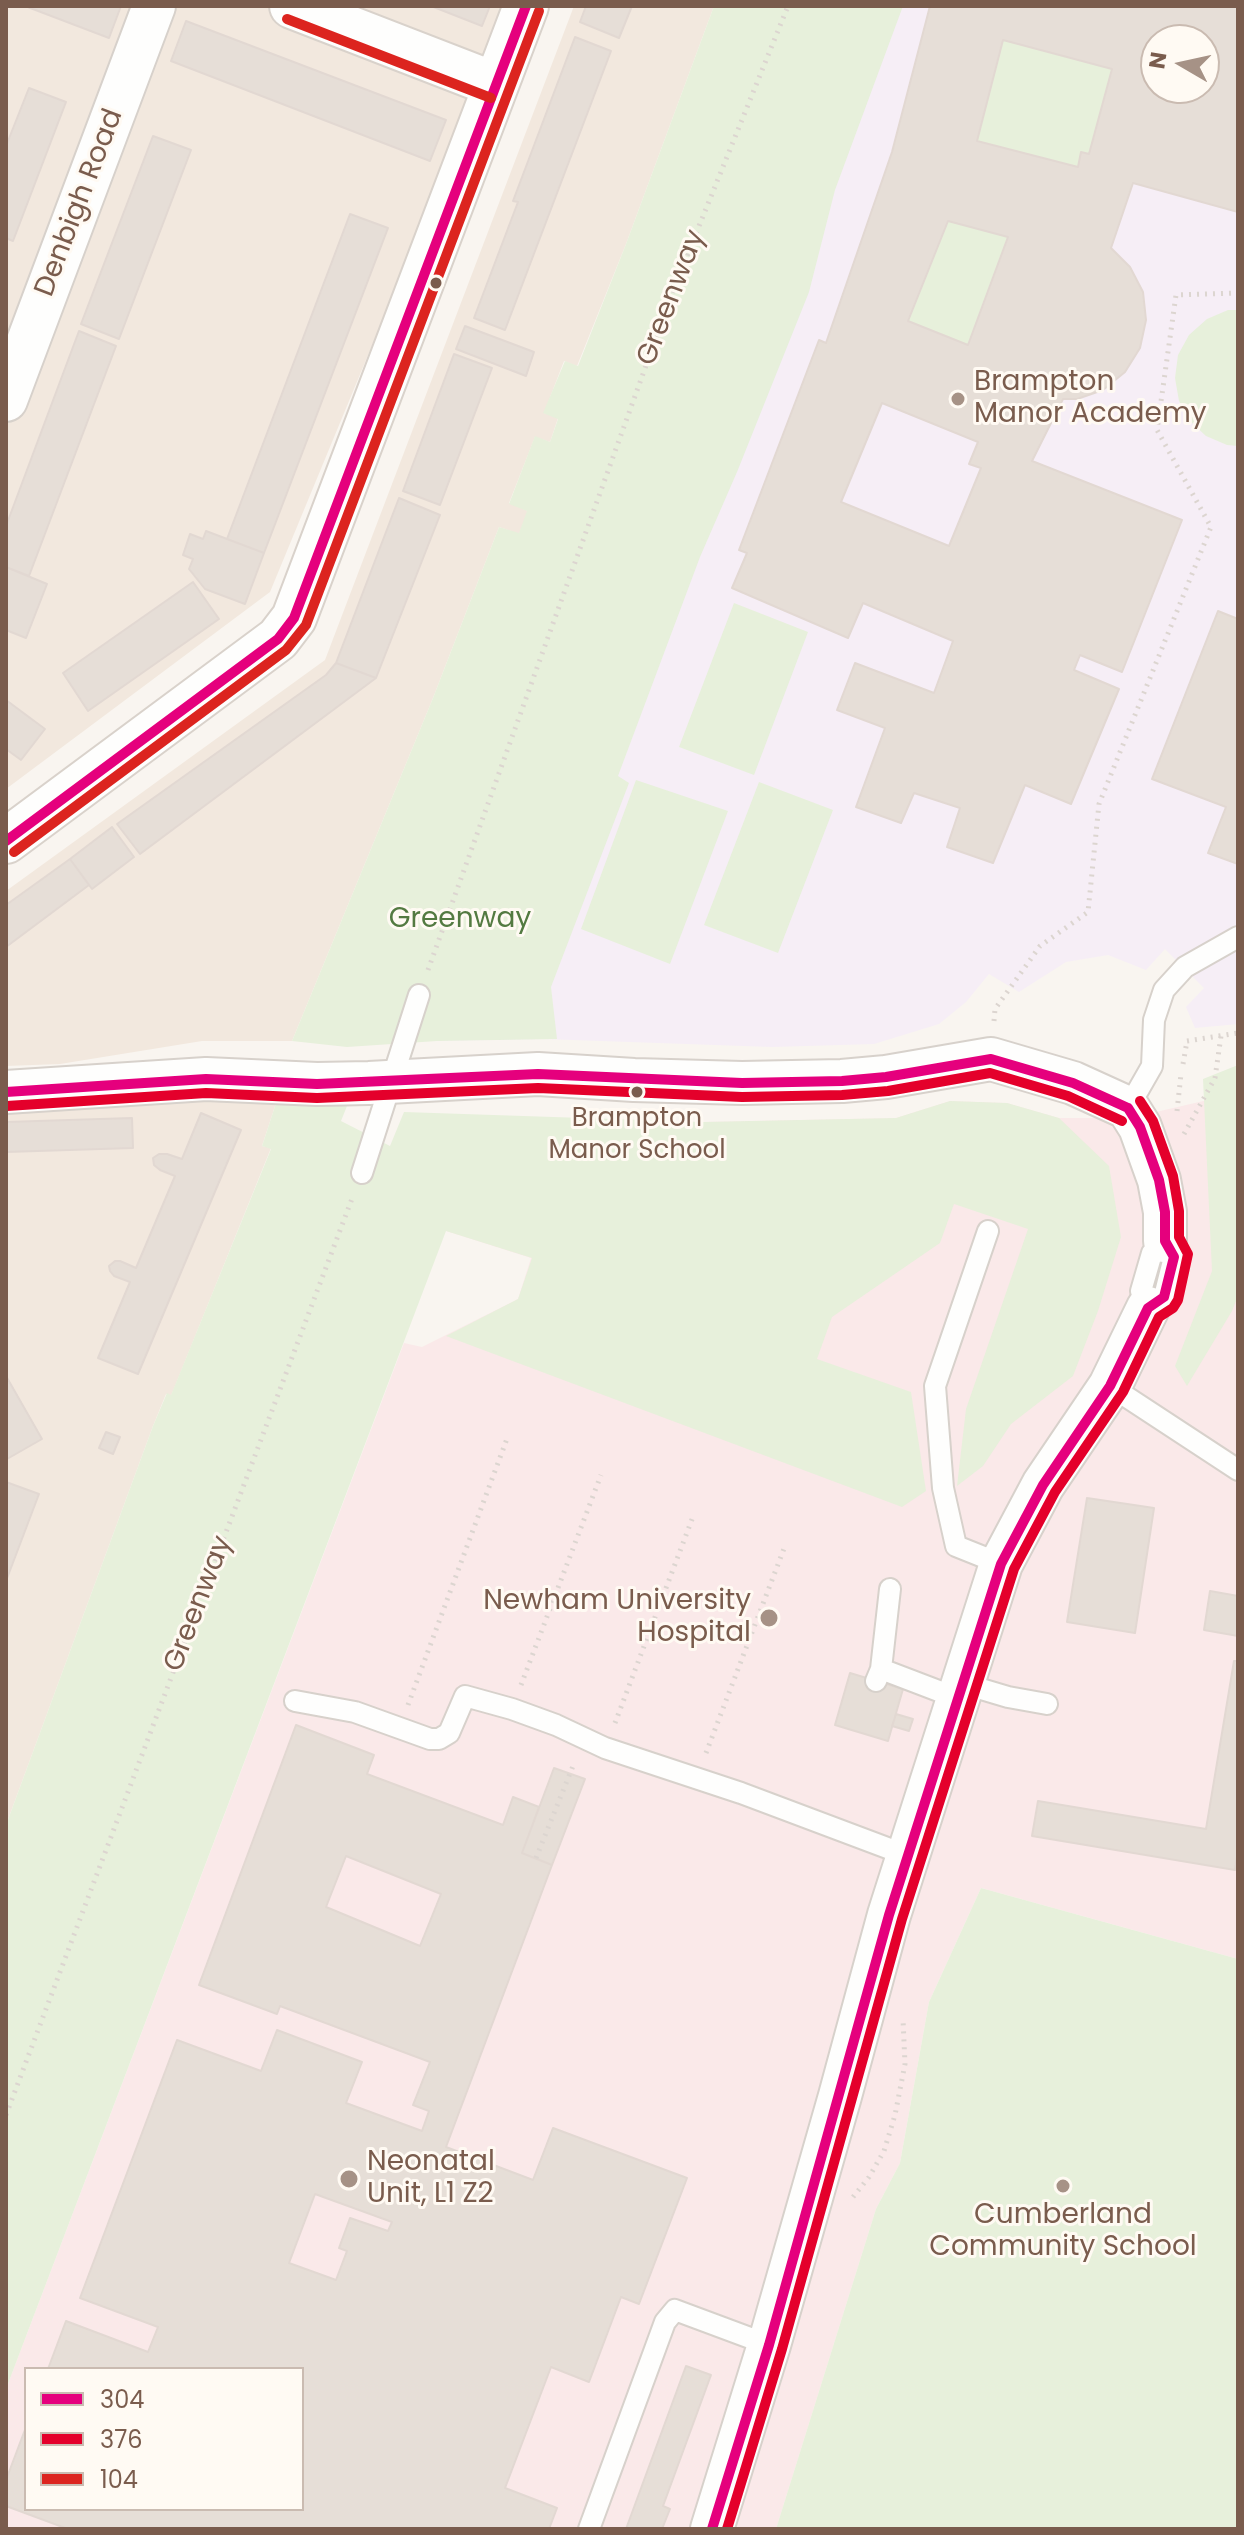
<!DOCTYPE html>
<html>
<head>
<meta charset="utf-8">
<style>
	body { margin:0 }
	#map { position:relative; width:1244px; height:2535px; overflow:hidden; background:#f9f5f0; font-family:Poppins,sans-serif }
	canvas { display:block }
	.frame { position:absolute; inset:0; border:8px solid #7a5c4d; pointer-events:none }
	.legend { position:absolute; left:24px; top:2367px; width:280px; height:144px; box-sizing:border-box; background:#fffaf3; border:2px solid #cabbb1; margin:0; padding:10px 14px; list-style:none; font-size:24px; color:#7a5c4d }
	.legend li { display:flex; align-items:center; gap:16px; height:40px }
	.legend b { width:40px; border:2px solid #cabbb1 }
	.north { position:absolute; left:1140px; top:24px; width:80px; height:80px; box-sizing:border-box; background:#fffaf3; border:2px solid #cabbb1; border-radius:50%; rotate:279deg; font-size:22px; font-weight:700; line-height:32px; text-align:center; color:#7a5c4d }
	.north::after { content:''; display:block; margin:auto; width:28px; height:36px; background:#a69286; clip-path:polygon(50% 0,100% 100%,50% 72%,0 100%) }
</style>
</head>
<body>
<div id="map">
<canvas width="1244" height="2535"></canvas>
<div class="frame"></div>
<ul class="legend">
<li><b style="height:10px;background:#e5007d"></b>304</li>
<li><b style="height:10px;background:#e4002b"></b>376</li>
<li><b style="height:10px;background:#dc241f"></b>104</li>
</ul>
<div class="north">N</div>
</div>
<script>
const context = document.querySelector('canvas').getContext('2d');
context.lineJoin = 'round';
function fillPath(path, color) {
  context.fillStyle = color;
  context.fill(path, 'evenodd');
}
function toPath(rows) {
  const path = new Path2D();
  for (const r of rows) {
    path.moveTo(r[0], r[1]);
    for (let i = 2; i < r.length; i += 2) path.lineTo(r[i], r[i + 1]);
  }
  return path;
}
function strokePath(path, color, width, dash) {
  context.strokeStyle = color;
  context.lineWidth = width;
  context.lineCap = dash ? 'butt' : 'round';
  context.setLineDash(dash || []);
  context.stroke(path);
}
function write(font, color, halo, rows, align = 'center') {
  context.font = font + ' Poppins,sans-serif';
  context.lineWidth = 6;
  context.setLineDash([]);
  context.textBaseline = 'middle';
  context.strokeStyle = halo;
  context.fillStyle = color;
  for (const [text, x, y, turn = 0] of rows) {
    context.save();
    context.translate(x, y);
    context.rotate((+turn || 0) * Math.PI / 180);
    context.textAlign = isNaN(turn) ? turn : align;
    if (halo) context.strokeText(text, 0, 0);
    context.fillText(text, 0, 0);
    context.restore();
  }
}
const residential = toPath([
	[6,6,506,6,459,135,270,592,6,789],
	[574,6,714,6,626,244,577,366,564,361,544,413,558,418,550,442,535,437,509,503,528,511,519,534,499,527,433,698,292,1041,202,1041,60,1064,6,1066,6,891,325,660],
	[225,1098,277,1100,262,1146,271,1148,171,1396,166,1394,153,1426,6,1825,6,1110]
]);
const education = toPath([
	[826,6,1238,6,1238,1024,1195,1028,1186,1007,1204,988,1165,949,1146,970,1108,955,1066,962,1019,992,989,974,966,1002,939,1024,874,1044,772,1047,544,1039,437,1041],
	[1156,40,1204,40,1204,88,1156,88]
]);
const medical = toPath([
	[1238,1093,1238,1959,981,1888,929,2002,900,2163,876,2209,776,2529,6,2529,6,2389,404,1343,422,1347,518,1299,531,1258,446,1231,703,1122,896,1118,950,1101,1007,1103,1059,1118,1130,1118],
	[26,2369,302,2369,302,2509,26,2509]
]);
const green = toPath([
	[714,6,903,6,835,190,809,292,737,472,700,557,618,776,629,783,551,987,557,1039,437,1041,347,1047,292,1041,433,698,499,527,519,533,527,511,509,504,535,436,550,442,558,419,543,413,565,361,578,366,626,244],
	[1003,40,1112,69,1089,154,1081,152,1078,167,977,141],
	[948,221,1008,237,968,345,908,321],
	[1228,310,1238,310,1238,446,1227,445,1206,436,1190,421,1179,401,1175,378,1178,355,1189,335,1207,319],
	[734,603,808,632,754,775,679,747],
	[636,780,728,811,670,964,581,929],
	[759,782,833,810,778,953,704,925],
	[1238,1065,1238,1296,1232,1311,1187,1386,1175,1366,1212,1271,1203,1079],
	[277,1100,338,1103,347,1106,341,1121,390,1146,404,1112,703,1122,896,1118,950,1101,1007,1103,1059,1118,1109,1166,1121,1237,1098,1311,1073,1376,1011,1424,983,1466,957,1486,966,1409,1028,1229,954,1204,940,1243,832,1317,817,1359,911,1392,926,1491,902,1507,446,1336,518,1299,532,1258,446,1231,6,2389,6,1825,153,1426,167,1393,171,1395,271,1149,262,1146],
	[981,1888,1238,1959,1238,2529,776,2529,876,2209,900,2163,929,2002]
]);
const building = toPath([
	[25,6,121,6,109,38,25,6],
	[431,6,490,6,482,26,431,6],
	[586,6,632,6,619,38,580,22,586,6],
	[930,6,1238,6,1238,212,1133,183,1111,248,1130,267,1143,292,1146,320,1140,348,1125,372,1103,390,1077,399,1063,399,1032,461,1182,520,1122,672,1080,655,1074,670,1119,689,1071,804,1025,785,993,863,947,847,960,808,914,793,901,823,856,807,885,728,837,710,855,663,934,693,953,641,863,603,848,638,732,588,747,553,739,550,819,340,826,343,892,152,930,6],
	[1003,40,1112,69,1089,154,1081,152,1078,167,977,141,1003,40],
	[1156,40,1204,40,1204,88,1156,88,1156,40],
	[948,221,1008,237,968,345,908,321,948,221],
	[882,403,978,442,969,464,981,468,949,546,841,502,882,403],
	[186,21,446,120,430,161,171,61,186,21],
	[575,37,611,51,505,330,474,318,518,202,513,201,575,37],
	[29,88,66,102,13,241,6,238,6,146,29,88],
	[153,136,191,150,119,339,81,324,153,136],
	[350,214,388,228,264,553,227,539,350,214],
	[465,326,534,352,526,376,456,349,465,326],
	[79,331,116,346,29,576,6,567,6,526,79,331],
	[454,354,492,368,440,505,403,491,454,354],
	[399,498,440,515,376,678,336,663,399,498],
	[206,531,264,553,245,604,205,589,189,569,193,559,183,555,190,534,203,539,206,531],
	[6,567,47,584,26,638,6,630,6,567],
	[193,582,219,619,88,711,63,673,193,582],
	[1218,611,1238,619,1238,864,1208,853,1226,807,1152,779,1218,611],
	[336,663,376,678,140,854,117,824,326,675,336,663],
	[6,700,45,729,21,760,6,749,6,700],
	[112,827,134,857,92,889,70,859,112,827],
	[70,859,89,885,6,947,6,905,70,859],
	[201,1113,241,1130,138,1374,98,1358,130,1282,114,1276,110,1271,109,1266,115,1261,120,1261,136,1268,175,1176,160,1170,154,1165,153,1158,159,1154,167,1154,182,1159,201,1113],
	[132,1118,133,1148,6,1152,6,1122,132,1118],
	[6,1376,42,1439,7,1459,6,1458,6,1376],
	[106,1432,120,1437,113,1454,99,1448,106,1432],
	[6,1482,39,1494,6,1581,6,1482],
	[1087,1498,1154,1508,1135,1633,1067,1622,1087,1498],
	[1210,1591,1238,1596,1238,1636,1204,1630,1210,1591],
	[1234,1661,1238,1661,1238,1850,1235,1870,1032,1836,1038,1801,1206,1829,1234,1661],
	[850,1673,903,1689,888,1741,835,1725,850,1673],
	[896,1714,913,1719,909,1731,892,1726,896,1714],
	[296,1725,374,1755,367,1774,503,1825,513,1797,539,1807,522,1853,552,1865,446,2147,533,2180,553,2128,687,2178,639,2304,621,2297,589,2382,551,2367,505,2488,557,2508,549,2529,68,2529,6,2506,6,2480,26,2427,26,2509,302,2509,302,2369,48,2369,66,2321,148,2352,158,2327,80,2298,177,2040,261,2071,277,2030,362,2062,346,2103,422,2131,429,2111,413,2105,430,2062,280,2006,277,2014,199,1985,296,1725],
	[346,1856,441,1894,420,1946,326,1907,346,1856],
	[315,2194,392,2222,388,2231,350,2218,339,2248,347,2251,336,2280,289,2263,315,2194],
	[554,1768,585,1779,552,1865,522,1853,554,1768],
	[686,2366,711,2375,663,2506,670,2509,662,2529,626,2529,686,2366]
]);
const path = toPath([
	[428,970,674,288,788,6],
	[994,1021,995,1009,1040,946,1088,912,1099,804,1211,527,1157,430,1176,295,1238,293],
	[1187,1041,1238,1033],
	[1183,1064,1187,1041],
	[1177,1111,1181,1074],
	[1184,1134,1215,1078,1221,1036],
	[521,1685,601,1475],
	[408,1705,508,1436],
	[615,1723,694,1514],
	[706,1753,785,1546],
	[536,1858,573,1766],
	[6,2115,353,1196],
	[853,2197,869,2177,884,2151,895,2115,905,2064,903,2019]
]);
const lane = toPath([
	[1128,1108,1152,1066,1154,1020,1164,990,1185,967,1238,937],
	[362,1173,419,995],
	[988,1231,935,1386,943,1488,956,1546,1001,1564],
	[1165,1241,1174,1257,1164,1297,1148,1308,1141,1291,1152,1253,1165,1241],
	[1110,1386,1238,1470],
	[881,1669,957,1698],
	[876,1681,881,1669,890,1589],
	[961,1683,1008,1697,1047,1704],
	[295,1701,355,1712,430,1739,439,1739,449,1733,465,1696,512,1709,556,1725,605,1748,741,1793,906,1855],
	[589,2529,665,2322,675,2310,769,2345]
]);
const street = toPath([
	[6,400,154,6],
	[6,1092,206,1079,317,1084,369,1083,538,1074,634,1080,742,1083,842,1081,886,1077,991,1059,1073,1083,1128,1108,1140,1127,1159,1180,1165,1212,1165,1241],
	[712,2529,769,2345,840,2096,889,1915,1001,1564,1043,1485,1110,1386,1148,1308]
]);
const secondary = toPath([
	[292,6,496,85],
	[6,841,278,639,294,618,526,6]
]);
const bus1 = toPath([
	[6,841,278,639,294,618,526,6],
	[6,1092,206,1079,317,1084,538,1074,742,1083,842,1081,886,1077,991,1059,1073,1083,1128,1108],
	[712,2529,769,2345,889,1915,1001,1564,1043,1485,1110,1386,1148,1308,1164,1297,1174,1257,1165,1241,1165,1212,1159,1180,1140,1127,1128,1108]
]);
const bus2 = toPath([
	[7,1106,206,1093,317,1098,538,1088,742,1097,842,1095,888,1091,990,1073,1068,1096,1122,1121],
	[727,2529,782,2349,902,1919,1014,1569,1055,1492,1123,1392,1159,1317,1173,1308,1178,1300,1188,1254,1179,1237,1179,1211,1173,1176,1153,1121,1140,1101]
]);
const bus3 = toPath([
	[287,19,491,98],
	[14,852,286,650,306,625,539,11]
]);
const markers = [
	[436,283,7,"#7a5c4d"],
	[958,399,8,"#a69286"],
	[637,1092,7,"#7a5c4d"],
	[769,1618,10,"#a69286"],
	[349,2179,10,"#a69286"],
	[1063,2186,8,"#a69286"]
];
const busNames = [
	["Brampton",637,1119],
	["Manor School",637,1151]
];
const streetNames = [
	["Denbigh Road",80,203,-69],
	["Greenway",672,298,-69],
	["Greenway",199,1604,-69]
];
const poiNames = [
	["Brampton",974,383],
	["Manor Academy",974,415],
	["Newham University",751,1602,"right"],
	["Hospital",751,1634,"right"],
	["Neonatal",367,2163],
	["Unit, L1 Z2",367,2195],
	["Cumberland",1063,2216,"center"],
	["Community School",1063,2248,"center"]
];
const parkNames = [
	["Greenway",460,920]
];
fillPath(residential, '#f2e8de');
fillPath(education, '#f6eef6');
fillPath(medical, '#fae9e9');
fillPath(green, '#e7f0db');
fillPath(building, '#e6ded7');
strokePath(building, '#e2d8d2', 2);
strokePath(lane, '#d7d1cb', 24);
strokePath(street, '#d7d1cb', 46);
strokePath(secondary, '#d9d2cb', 48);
strokePath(path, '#dcd5d0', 5, [2, 6]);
strokePath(lane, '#fefefd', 20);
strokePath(street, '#fefefd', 42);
strokePath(secondary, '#fefefd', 44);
strokePath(bus1, '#e5007d', 10);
strokePath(bus2, '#e4002b', 10);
strokePath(bus3, '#dc241f', 10);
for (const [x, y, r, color] of markers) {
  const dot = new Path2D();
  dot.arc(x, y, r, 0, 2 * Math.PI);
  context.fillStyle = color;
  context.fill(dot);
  strokePath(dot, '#fffaf3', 3);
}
write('26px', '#7a5c4d', '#fffaf3', busNames);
write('28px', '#7a5c4d', '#fffaf3', streetNames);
write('28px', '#7a5c4d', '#fffaf3', poiNames, 'left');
write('28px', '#537a41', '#fffaf3', parkNames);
</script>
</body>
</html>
